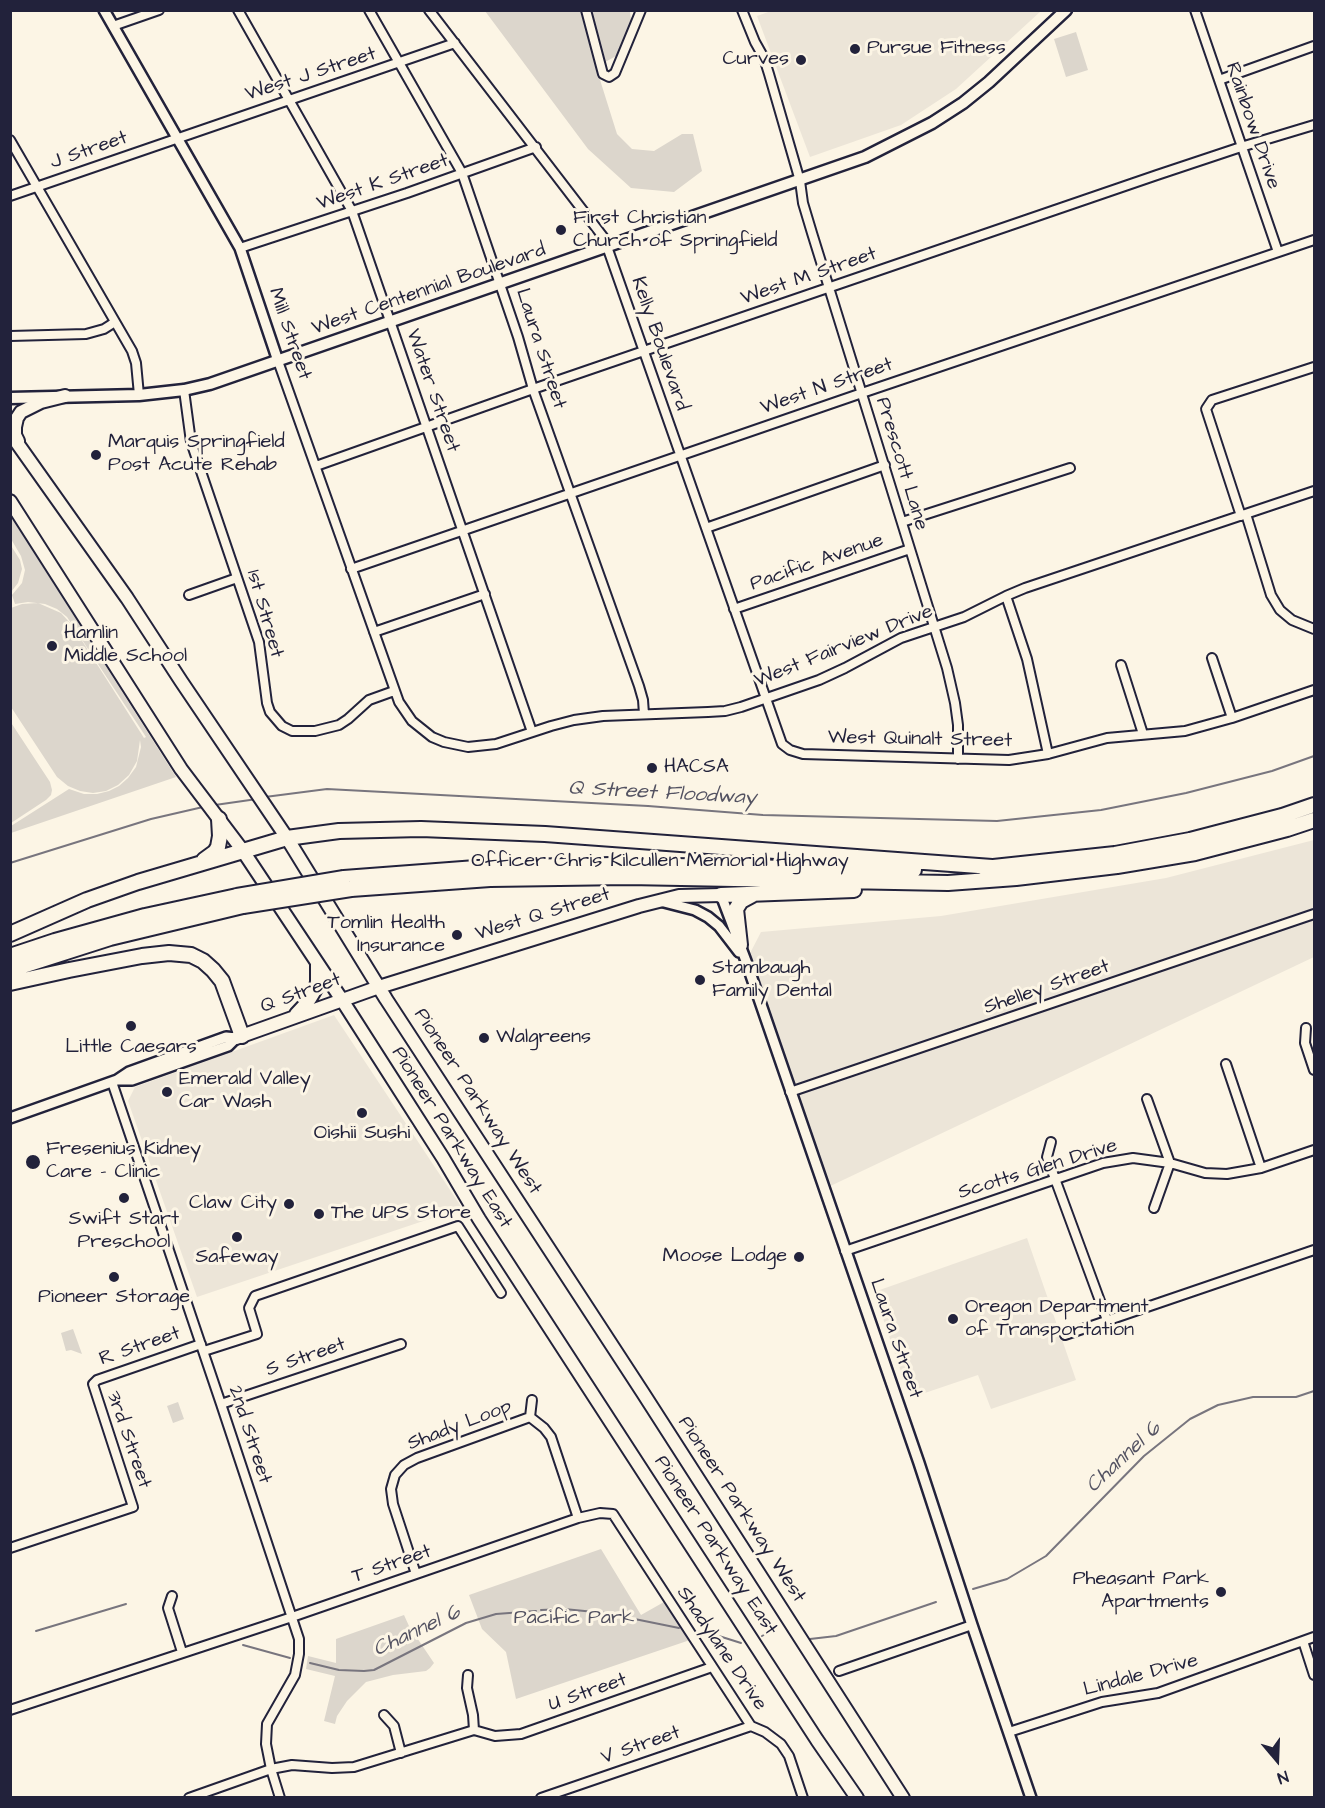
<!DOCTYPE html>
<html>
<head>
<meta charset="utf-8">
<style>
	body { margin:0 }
	#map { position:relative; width:1325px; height:1808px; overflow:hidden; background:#fcf5e5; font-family:"Architects Daughter",sans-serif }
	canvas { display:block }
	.frame { position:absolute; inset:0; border:12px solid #22223b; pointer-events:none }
	.north { position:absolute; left:1247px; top:1730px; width:60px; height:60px; -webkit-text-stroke:4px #fcf5e5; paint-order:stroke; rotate:161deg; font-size:16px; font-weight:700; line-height:24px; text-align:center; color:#22223b }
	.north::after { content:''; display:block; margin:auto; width:21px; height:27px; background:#22223b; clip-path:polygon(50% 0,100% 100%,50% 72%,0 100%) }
</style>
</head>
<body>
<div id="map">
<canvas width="1325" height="1808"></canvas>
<div class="frame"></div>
<div class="north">N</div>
</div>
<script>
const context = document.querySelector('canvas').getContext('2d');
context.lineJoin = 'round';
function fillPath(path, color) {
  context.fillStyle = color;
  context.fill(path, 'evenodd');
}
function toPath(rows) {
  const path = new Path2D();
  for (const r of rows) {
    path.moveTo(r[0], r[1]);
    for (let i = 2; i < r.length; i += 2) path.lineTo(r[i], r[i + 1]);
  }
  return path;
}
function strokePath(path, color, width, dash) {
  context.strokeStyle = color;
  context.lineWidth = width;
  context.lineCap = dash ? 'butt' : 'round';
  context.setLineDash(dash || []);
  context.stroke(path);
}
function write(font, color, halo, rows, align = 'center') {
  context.font = font + ' "Architects Daughter",sans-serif';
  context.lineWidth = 6;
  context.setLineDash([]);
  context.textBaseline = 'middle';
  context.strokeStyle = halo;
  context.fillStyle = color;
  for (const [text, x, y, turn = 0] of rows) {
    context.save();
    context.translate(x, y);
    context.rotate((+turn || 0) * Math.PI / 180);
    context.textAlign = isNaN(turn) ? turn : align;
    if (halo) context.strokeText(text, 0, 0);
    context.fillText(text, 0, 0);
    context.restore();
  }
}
const built = toPath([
	[771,11,771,10,1041,11,956,89,901,125,810,157,757,16],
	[1314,840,1314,957,824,1189,746,961,761,932,941,916,1166,878],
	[334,1015,462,1208,197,1297,128,1101,135,1087],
	[1027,1238,1076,1380,991,1409,978,1375,910,1398,874,1292]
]);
const green = toPath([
	[485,11,630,11,631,21,618,55,596,67,617,134,632,149,654,151,682,134,693,134,702,171,674,192,631,188,588,149],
	[1076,32,1088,70,1066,77,1054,39],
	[10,515,176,777,11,833,11,826,69,789,84,794,97,794,109,791,119,786,128,778,136,767,141,747,140,740,137,761,129,775,118,785,106,791,93,793,80,791,68,786,57,777,11,707,11,608,22,604,38,603,61,613,72,625,144,738,146,737,67,617,57,609,45,604,28,602,15,604,12,595,22,583,25,570,21,556,11,539],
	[10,544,20,560,22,569,18,583,11,592],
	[10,721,50,782,52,790,51,795,46,800,11,823],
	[73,1329,82,1354,71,1350,66,1351,61,1333],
	[178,1402,184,1419,173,1423,167,1406],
	[601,1549,641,1615,664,1602,690,1640,516,1699,506,1652,482,1629,469,1595],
	[404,1615,409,1626,434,1663,430,1668,426,1671,393,1675,366,1682,347,1701,337,1716,335,1724,324,1721,335,1676,306,1669,308,1656,336,1663,336,1639]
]);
const stream = toPath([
	[265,797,327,789,648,806,763,815,997,821,1101,810,1186,793,1272,771,1314,756],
	[215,805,257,799],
	[10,863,151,819,203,807],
	[973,1589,1007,1579,1046,1556,1144,1456,1190,1419,1218,1405,1253,1397,1296,1397,1314,1391],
	[541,1610,564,1609,605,1613,679,1628],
	[36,1631,126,1604],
	[703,1631,741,1643],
	[762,1636,771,1631],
	[810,1639,836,1636,936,1602],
	[243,1645,290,1658],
	[310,1663,339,1670,364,1671,374,1670,466,1623,496,1614,536,1611]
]);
const minor = toPath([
	[238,10,352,211,532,732],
	[369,10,462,173,518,337,533,389,639,686,643,700,644,714],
	[429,10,604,238,782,744,790,750,803,754,1009,760,1048,754,1107,738,1185,731,1232,718,1314,690],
	[586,10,603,74,609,77,615,73,641,10],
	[742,10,755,42,764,58,769,74,800,181,803,203,812,233,947,668,955,703,958,725,958,759],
	[1195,10,1278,252],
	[113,26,159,10],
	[1219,80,1314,46],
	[10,140,132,351,136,363,139,395],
	[10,196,455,43],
	[240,248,407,193,536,147],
	[10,336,86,334,104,329,115,322],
	[278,361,399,702,412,721,432,737,444,742,468,747,496,744,551,726,574,720,603,716,708,712,725,711,741,707,819,680,845,668,901,638,964,617,1006,596,1025,588,1314,491],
	[184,390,191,442,259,642,267,703,270,712,282,726,292,731,315,731,339,725,348,719,369,700,394,691],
	[316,466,533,389,1157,175,1241,147,1314,125],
	[1246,514,1271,595,1280,610,1292,620,1314,629],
	[1241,516,1206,409,1212,400,1314,367],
	[902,522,1070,468],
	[706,528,885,465],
	[351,569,862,393,1314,240],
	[189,595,237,578],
	[1006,596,1027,659,1048,754],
	[734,609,910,549],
	[374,632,485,594],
	[1212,658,1232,718],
	[1121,665,1143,734],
	[1306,1028,1305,1043,1314,1070],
	[1226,1064,1261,1168],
	[112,1082,221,1404,299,1639,299,1654,295,1675,267,1724,266,1744,271,1769,280,1798],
	[790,1092,1314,914],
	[1147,1099,1170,1163,1154,1208],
	[1051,1142,1047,1157,1107,1320],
	[845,1251,1103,1163,1133,1158,1170,1163,1205,1173,1227,1174,1261,1168,1314,1150],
	[1065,1335,1314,1250],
	[204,1351,257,1334,249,1308,255,1296,458,1226,501,1293],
	[221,1404,401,1344],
	[530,1417,532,1400],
	[10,1548,133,1507,93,1384,97,1380,201,1344],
	[416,1574,393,1504,391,1489,395,1475,404,1465,417,1458,530,1417,544,1428,551,1437,578,1518],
	[172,1596,168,1608,182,1652],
	[1303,1641,1314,1675],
	[839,1671,972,1625],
	[468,1675,467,1688,473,1715,474,1730],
	[10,1710,292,1617,578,1518,600,1513,613,1514,751,1726,765,1732,781,1744,789,1756,803,1798],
	[384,1715,394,1726,401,1753],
	[1009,1732,1102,1702,1158,1693,1314,1637],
	[189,1798,271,1769,292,1765,332,1768,354,1767,474,1730,495,1736,521,1734,712,1667],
	[541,1798,751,1726]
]);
const tertiary = toPath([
	[104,10,240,248,278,361],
	[721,895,746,961,919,1463,972,1625,1031,1798],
	[660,901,695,910,708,917,719,926,739,952],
	[117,1080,132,1080,228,1046,236,1038],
	[10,1118,117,1080,129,1072,226,1037,236,1038]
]);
const secondary = toPath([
	[10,398,139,395,184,390,210,384,865,157,932,123,963,103,989,82,1066,10]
]);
const primary = toPath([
	[10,433,127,598,181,681,287,838,386,999,643,1393,903,1798],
	[18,441,15,435,15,427,17,418,21,412,41,402,65,396],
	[10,501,181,769,243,851,342,1000,443,1158,479,1219,817,1740,857,1798],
	[296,1014,310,999,316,989,317,981,317,964],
	[236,1038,379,987,639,906,679,896,721,895]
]);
const motorway = toPath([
	[204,860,215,852,218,847,220,836,219,819],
	[984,868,1115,854,1190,840,1282,816,1314,805],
	[344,878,476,868,612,865,914,870],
	[351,889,490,879,628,877,948,883,1016,878,1117,866,1195,853,1287,829,1314,820],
	[721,895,854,890],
	[10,934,87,900,138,882,287,838,339,831,421,829,545,834,992,867],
	[740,945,736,909,741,901,754,894],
	[10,956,55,941,145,916,237,896],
	[10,970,110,938,243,906],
	[10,983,69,970,142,956,169,953,191,955,203,961,213,970,222,981,242,1036]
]);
const motorwayBridge = toPath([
	[237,896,344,878],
	[243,906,351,889]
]);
const markers = [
	[855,49,6,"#22223b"],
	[801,60,6,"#22223b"],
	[561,230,6,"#22223b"],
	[96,455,6,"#22223b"],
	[52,646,6,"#22223b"],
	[652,768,6,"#22223b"],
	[457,935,6,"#22223b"],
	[700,980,6,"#22223b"],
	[131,1026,6,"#22223b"],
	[484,1038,6,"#22223b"],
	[167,1092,6,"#22223b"],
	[362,1113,6,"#22223b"],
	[33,1162,8,"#22223b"],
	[124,1198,6,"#22223b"],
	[289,1204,6,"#22223b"],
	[319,1214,6,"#22223b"],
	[237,1237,6,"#22223b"],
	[799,1257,6,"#22223b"],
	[114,1277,6,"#22223b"],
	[953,1319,6,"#22223b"],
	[1221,1592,6,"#22223b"]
];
const poiNames = [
	["Pursue Fitness",867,49],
	["Curves",789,60,"right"],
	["First Christian",573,219],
	["Church of Springfield",573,242],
	["Marquis Springfield",108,443],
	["Post Acute Rehab",108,466],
	["Hamlin",64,634],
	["Middle School",64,657],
	["HACSA",664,768],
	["Tomlin Health",445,924,"right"],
	["Insurance",445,947,"right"],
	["Stambaugh",712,969],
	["Family Dental",712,992],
	["Walgreens",496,1038],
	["Little Caesars",131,1048,"center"],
	["Emerald Valley",179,1080],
	["Car Wash",179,1103],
	["Oishii Sushi",362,1134,"center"],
	["Fresenius Kidney",46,1150],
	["Care - Clinic",46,1173],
	["Claw City",277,1204,"right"],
	["The UPS Store",331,1214],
	["Swift Start",124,1220,"center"],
	["Preschool",124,1243,"center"],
	["Moose Lodge",787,1257,"right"],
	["Safeway",237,1258,"center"],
	["Pioneer Storage",114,1298,"center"],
	["Oregon Department",965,1308],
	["of Transportation",965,1331],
	["Pheasant Park",1209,1580,"right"],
	["Apartments",1209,1603,"right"]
];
const streetNames = [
	["West J Street",311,75,-18],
	["Rainbow Drive",1252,126,71],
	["J Street",89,151,-19],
	["West K Street",383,183,-19],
	["West M Street",809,277,-19],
	["West Centennial Boulevard",429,290,-19],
	["Mill Street",289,334,71],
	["Kelly Boulevard",659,344,71],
	["Laura Street",540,349,72],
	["West N Street",827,387,-19],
	["Water Street",432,391,71],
	["Prescott Lane",901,464,73],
	["Pacific Avenue",817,563,-19],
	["1st Street",264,614,74],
	["West Fairview Drive",844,647,-22],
	["West Quinalt Street",920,740,1],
	["Officer Chris Kilcullen Memorial Highway",660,862],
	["West Q Street",543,915,-17],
	["Shelley Street",1047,988,-19],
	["Q Street",301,994,-20],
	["Pioneer Parkway West",477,1102,57],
	["Pioneer Parkway East",451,1138,58],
	["Scotts Glen Drive",1038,1170,-17],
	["Laura Street",895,1339,71],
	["R Street",140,1347,-19],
	["S Street",306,1358,-19],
	["Shady Loop",460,1426,-21],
	["2nd Street",249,1435,72],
	["3rd Street",128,1440,71],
	["Pioneer Parkway West",741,1510,57],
	["Pioneer Parkway East",715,1546,57],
	["T Street",392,1565,-19],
	["Shadylane Drive",721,1649,56],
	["Lindale Drive",1141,1676,-15],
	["U Street",588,1693,-19],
	["V Street",641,1746,-19]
];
const parkNames = [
	["Pacific Park",574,1619]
];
const waterNames = [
	["Q Street Floodway",662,794,3],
	["Channel 6",1124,1458,-43],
	["Channel 6",417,1632,-25]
];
fillPath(built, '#ece5d8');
fillPath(green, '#dcd6cc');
strokePath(stream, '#78757e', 2);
strokePath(minor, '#22223b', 12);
strokePath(tertiary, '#22223b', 14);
strokePath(secondary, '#22223b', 15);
strokePath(primary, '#22223b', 16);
strokePath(motorway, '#22223b', 18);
strokePath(minor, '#fcf5e5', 8);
strokePath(tertiary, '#fcf5e5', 9);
strokePath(secondary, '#fcf5e5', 10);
strokePath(primary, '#fcf5e5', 12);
strokePath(motorway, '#fcf5e5', 14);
strokePath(motorwayBridge, '#22223b', 18, []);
strokePath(motorwayBridge, '#fcf5e5', 14);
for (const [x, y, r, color] of markers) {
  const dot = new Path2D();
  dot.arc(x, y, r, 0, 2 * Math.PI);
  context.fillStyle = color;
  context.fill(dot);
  strokePath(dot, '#fcf5e5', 2);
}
write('20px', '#22223b', '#fcf5e5', poiNames, 'left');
write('20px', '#22223b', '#fcf5e5', streetNames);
write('20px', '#504f5f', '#fcf5e5', parkNames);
write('italic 21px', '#545362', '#fcf5e5', waterNames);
</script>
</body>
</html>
